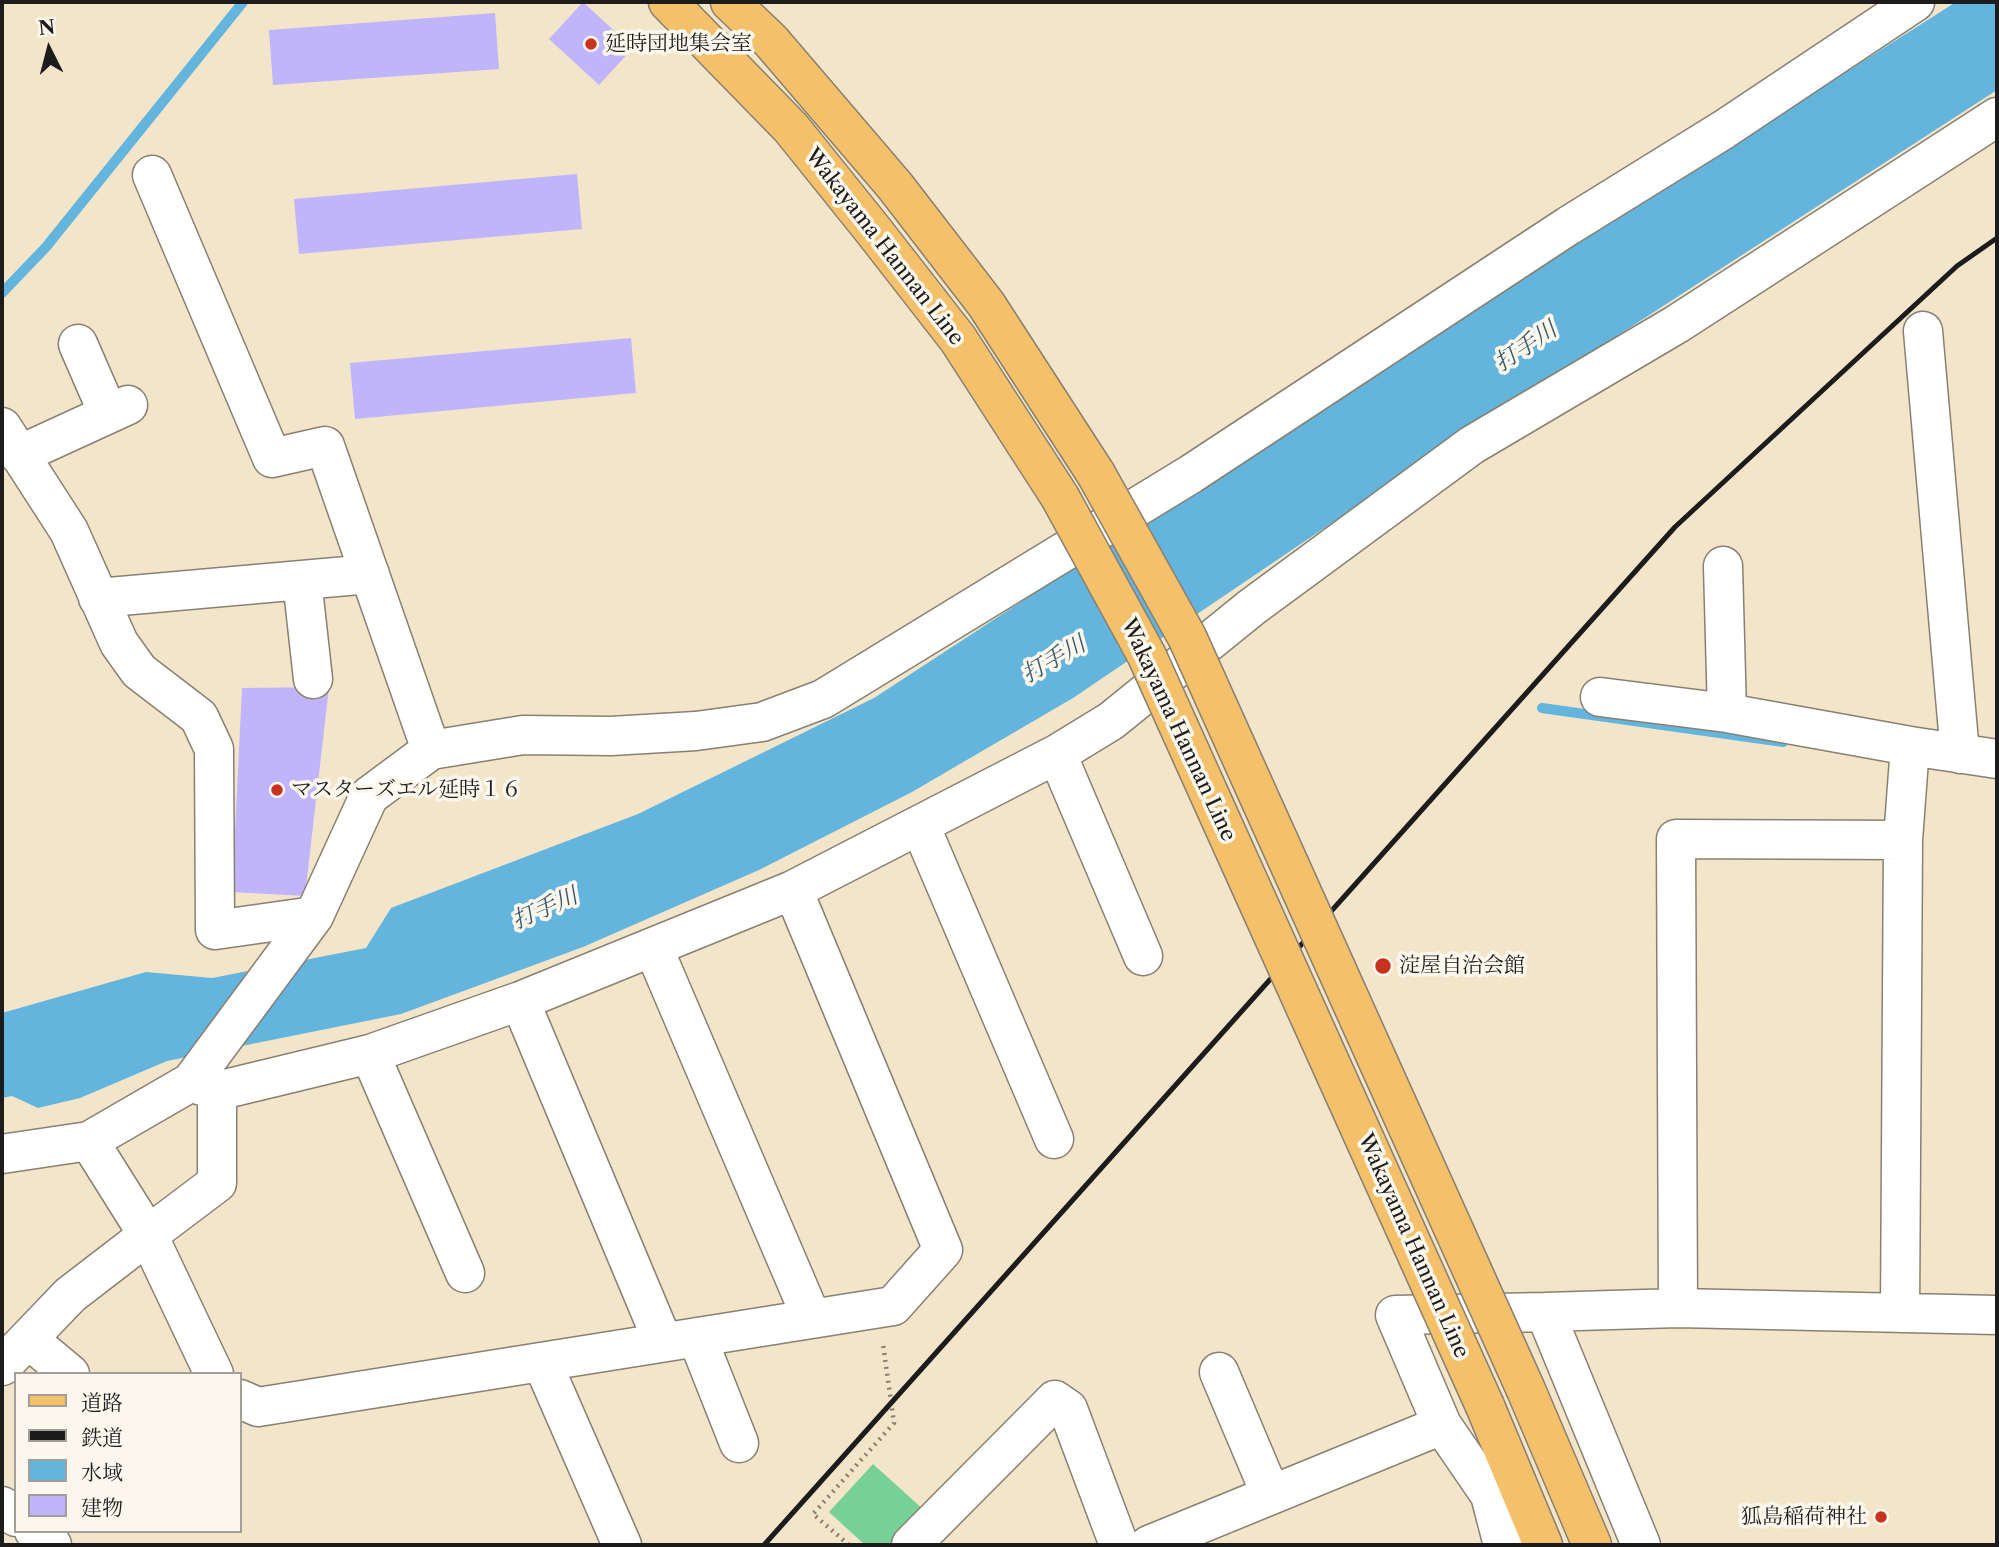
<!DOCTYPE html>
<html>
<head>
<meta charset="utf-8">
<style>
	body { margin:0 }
	#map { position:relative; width:1999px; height:1547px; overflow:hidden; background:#f3e5c9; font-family:"Libre Caslon Text","Noto Serif JP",serif }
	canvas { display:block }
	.frame { position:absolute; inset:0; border:4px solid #1c1c1c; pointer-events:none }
	.legend { position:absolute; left:14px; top:1372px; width:228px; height:161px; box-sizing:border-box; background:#fbf7ec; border:2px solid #a29f99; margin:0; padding:9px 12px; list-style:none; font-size:21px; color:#1c1c1c }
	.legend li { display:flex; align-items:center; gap:14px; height:35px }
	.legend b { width:35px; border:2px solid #a29f99 }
	.north { position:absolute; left:14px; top:14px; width:70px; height:70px; -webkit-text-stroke:5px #fbf7ec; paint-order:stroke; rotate:354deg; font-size:19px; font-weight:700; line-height:28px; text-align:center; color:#1c1c1c }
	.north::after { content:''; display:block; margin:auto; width:24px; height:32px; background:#1c1c1c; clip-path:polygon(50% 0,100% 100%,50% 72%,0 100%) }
</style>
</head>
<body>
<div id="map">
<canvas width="1999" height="1547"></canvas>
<div class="frame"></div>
<ul class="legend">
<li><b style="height:9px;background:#f4c16a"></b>道路</li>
<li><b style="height:9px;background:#1c1c1c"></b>鉄道</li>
<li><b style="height:19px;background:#63b5de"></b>水域</li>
<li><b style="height:19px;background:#c0b5fb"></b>建物</li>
</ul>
<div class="north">N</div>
</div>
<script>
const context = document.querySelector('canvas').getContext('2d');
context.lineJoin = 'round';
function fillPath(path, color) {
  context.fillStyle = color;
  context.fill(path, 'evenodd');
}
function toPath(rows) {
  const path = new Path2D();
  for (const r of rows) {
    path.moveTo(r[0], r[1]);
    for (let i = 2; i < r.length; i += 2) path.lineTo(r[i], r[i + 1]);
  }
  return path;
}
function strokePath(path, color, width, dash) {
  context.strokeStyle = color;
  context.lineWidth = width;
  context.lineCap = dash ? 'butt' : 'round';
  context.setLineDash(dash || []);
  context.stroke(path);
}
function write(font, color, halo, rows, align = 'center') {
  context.font = font + ' "Libre Caslon Text","Noto Serif JP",serif';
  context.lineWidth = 7;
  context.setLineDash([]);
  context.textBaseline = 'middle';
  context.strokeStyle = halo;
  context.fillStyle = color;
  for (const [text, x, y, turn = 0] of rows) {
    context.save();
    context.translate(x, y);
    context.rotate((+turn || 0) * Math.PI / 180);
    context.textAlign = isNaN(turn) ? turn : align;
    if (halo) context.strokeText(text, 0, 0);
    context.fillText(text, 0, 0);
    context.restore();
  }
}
const green = toPath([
	[873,1464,925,1511,894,1545,865,1545,829,1512]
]);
const water = toPath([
	[1956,2,1997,2,1997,90,1416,466,1073,698,912,792,759,870,583,947,401,1014,167,1061,80,1098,38,1108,12,1096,2,1098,2,1013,146,972,212,978,366,948,391,908,638,814,874,698,1319,407]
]);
const stream = toPath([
	[2,293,46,247,243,2],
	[1542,708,1783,742]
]);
const building = toPath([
	[583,2,633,48,599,85,549,39],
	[495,13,499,69,273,85,269,30],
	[577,174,582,229,299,254,294,199],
	[631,338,636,393,355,419,350,363],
	[329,687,305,896,232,892,242,688]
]);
const path = toPath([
	[849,1545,813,1514,894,1423,883,1344]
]);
const minor = toPath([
	[152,175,272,458,325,446,431,750],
	[1923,331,1960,754],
	[78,344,108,413],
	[2,427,69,531,119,643,139,671,199,717,214,749,215,930,314,916],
	[19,455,128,405],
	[1723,566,1727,713],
	[302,580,313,679],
	[98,598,370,574],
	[1600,697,1727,713,1910,746],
	[1057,754,1143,956],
	[920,825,1054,1139],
	[1903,840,1910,746,1997,759],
	[653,947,812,1319],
	[520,1001,663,1342],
	[370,1054,465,1273],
	[193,1083,217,1091,217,1183,148,1235,214,1374],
	[217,1091,370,1054,520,1001,793,890,1057,754,1111,721,1252,607,1472,445,1677,324,1997,117],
	[2,1154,89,1141,191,1082,314,916,369,796,431,750,523,735,611,736,696,731,762,722,823,699,1191,474,1568,226,1723,130,1915,2],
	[1678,1308,1676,839,1903,840,1900,1313],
	[1545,1312,1678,1308,1997,1315],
	[697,1337,739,1443],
	[28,1339,70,1374],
	[542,1362,622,1545],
	[2,1366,70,1295,148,1235,89,1141],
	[1219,1372,1271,1495],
	[240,1399,258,1407,893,1306,943,1250,793,890],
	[2,1506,16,1517],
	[34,1531,52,1545],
	[911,1545,1055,1400,1068,1409,1119,1545],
	[1149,1545,1442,1425],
	[1503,1545,1490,1495,1442,1425,1395,1315,1545,1312,1641,1545]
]);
const major = toPath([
	[668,2,791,128,873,230,958,339,1060,497],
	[730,2,771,41,895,186,986,304,1096,474],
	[1526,1390,1592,1545],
	[1485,1406,1543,1545]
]);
const rail = toPath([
	[764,1545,1675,527,1957,266,1997,238]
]);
const majorBridge = toPath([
	[1096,474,1187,637,1526,1390],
	[1060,497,1147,656,1485,1406]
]);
const markers = [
	[591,44,7,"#c8321e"],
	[277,790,7,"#c8321e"],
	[1383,966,9,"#c8321e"],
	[1881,1517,7,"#c8321e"]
];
const poiNames = [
	["延時団地集会室",605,44],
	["マスターズエル延時１６",291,790],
	["淀屋自治会館",1399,966],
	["狐島稲荷神社",1867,1517,"right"]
];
const streetNames = [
	["Wakayama Hannan Line",884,247,52],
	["Wakayama Hannan Line",1178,730,65],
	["Wakayama Hannan Line",1413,1246,66]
];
const waterNames = [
	["打手川",1526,347,-34],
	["打手川",1054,660,-30],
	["打手川",545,909,-24]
];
fillPath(green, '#77d096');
fillPath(water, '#63b5de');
strokePath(stream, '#63b5de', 10);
fillPath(building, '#c0b5fb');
strokePath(minor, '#888072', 41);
strokePath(major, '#888072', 41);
strokePath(path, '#888072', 4.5, [2, 5]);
strokePath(minor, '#fff', 38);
strokePath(major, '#f4c16a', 38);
strokePath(rail, '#1c1c1c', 5);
strokePath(majorBridge, '#888072', 41, []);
strokePath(majorBridge, '#f4c16a', 38);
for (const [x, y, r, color] of markers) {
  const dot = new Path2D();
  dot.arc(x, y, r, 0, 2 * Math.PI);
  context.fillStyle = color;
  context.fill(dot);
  strokePath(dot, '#fbf7ec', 2.5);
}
write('21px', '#1c1c1c', '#fbf7ec', poiNames, 'left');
write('21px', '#1c1c1c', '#fbf7ec', streetNames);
write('italic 23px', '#38596a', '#fbf7ec', waterNames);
</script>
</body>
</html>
